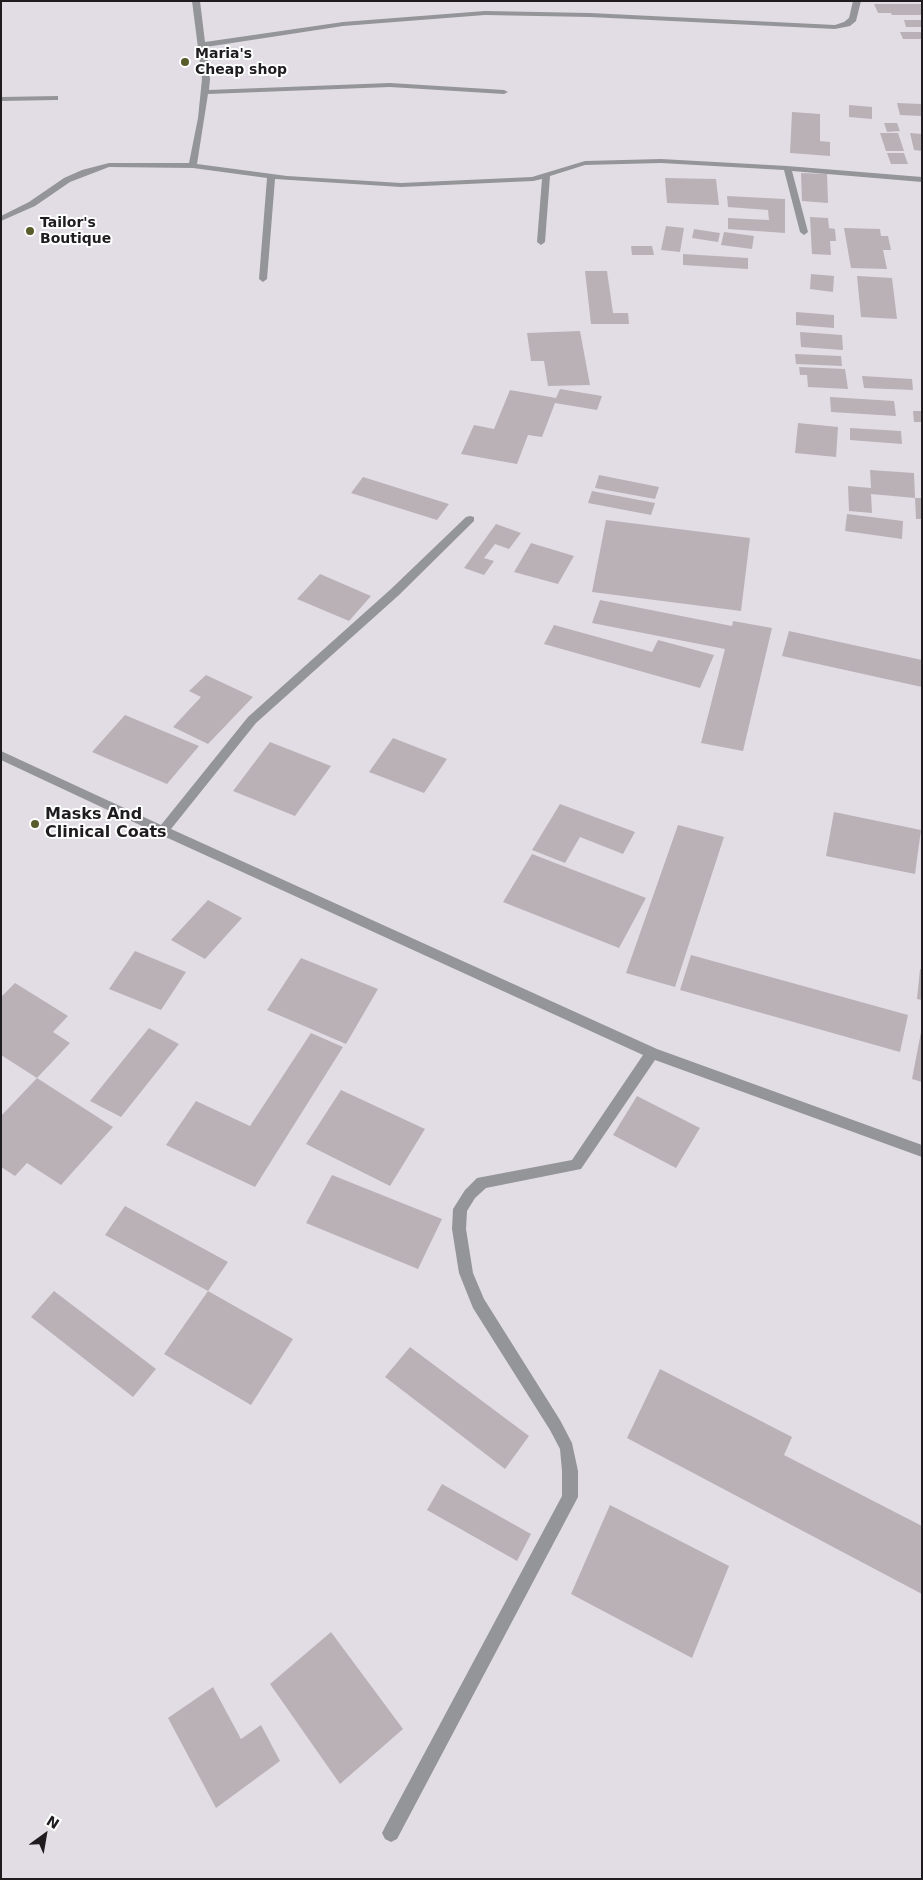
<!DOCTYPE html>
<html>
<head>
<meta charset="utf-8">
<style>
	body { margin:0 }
	#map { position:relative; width:923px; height:1880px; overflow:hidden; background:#e2dde5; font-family:"DejaVu Sans",sans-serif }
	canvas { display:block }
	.frame { position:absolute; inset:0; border:2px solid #1e1c1f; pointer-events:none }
	.north { position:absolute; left:20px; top:1810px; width:50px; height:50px; -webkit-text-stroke:4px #fff; paint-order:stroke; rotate:32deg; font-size:14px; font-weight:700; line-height:20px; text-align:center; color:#1e1c1f }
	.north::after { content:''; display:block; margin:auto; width:18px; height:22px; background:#1e1c1f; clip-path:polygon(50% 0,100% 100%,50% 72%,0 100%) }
</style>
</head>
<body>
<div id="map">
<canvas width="923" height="1880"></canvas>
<div class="frame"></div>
<div class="north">N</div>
</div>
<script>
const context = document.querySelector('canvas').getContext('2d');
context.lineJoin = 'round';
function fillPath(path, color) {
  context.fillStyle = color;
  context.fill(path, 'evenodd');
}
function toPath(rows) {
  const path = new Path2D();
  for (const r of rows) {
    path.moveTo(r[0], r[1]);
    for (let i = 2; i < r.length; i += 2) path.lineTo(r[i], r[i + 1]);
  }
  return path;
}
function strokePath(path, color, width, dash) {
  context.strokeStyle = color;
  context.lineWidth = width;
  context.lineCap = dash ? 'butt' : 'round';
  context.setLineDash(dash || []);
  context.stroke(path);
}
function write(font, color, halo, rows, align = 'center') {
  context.font = font + ' "DejaVu Sans",sans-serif';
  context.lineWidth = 4;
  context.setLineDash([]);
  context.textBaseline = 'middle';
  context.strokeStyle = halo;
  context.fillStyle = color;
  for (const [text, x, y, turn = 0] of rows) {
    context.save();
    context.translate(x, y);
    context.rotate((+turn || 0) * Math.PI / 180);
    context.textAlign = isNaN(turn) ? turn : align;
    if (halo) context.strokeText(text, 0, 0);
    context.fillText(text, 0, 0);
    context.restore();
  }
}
const building = toPath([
	[874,4,922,4,922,15,892,15,891,13,878,13],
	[904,20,922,20,922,27,906,27],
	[900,32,922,32,922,39,903,39],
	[897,103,922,104,922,116,900,115],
	[849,105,872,107,872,119,849,117],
	[792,112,820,114,820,141,830,142,830,156,790,153],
	[884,123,897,123,900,131,887,132],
	[880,133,898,133,904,151,886,151],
	[910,133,922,134,922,151,914,150],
	[887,153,904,153,908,164,891,164],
	[801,173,827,174,828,203,802,201],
	[665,178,716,179,719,205,667,203],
	[727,196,785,199,785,233,728,229,728,218,769,220,768,210,728,207],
	[810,217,828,218,829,228,835,229,836,241,830,241,831,255,812,254],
	[666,226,684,228,680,252,661,250],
	[844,228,880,229,881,236,888,236,891,250,883,250,887,269,851,268],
	[694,229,720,233,718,242,692,238],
	[724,232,754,236,752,249,721,245],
	[631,246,652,246,654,255,632,255],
	[683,254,748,258,748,269,683,265],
	[585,271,607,271,613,313,628,313,629,324,591,324],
	[811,274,834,276,833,292,810,289],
	[857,276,892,278,897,319,861,317],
	[796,312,834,315,834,328,796,325],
	[580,331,590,385,548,386,544,361,531,361,527,333],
	[800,332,842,335,843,350,801,347],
	[795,354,841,356,842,366,796,364],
	[799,367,845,369,848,389,808,387,807,375,800,375],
	[862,376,912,379,913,390,864,388],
	[560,389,602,396,597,410,555,403,542,437,528,435,517,464,461,454,474,425,494,429,510,390,556,398],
	[830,397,894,401,896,416,831,412],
	[913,411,922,411,922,422,914,422],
	[798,423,838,427,836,457,795,453],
	[850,428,901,431,902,444,850,440],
	[870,470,914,473,915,498,871,494,872,513,849,511,848,486,871,488],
	[599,475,659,487,655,499,595,488],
	[363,477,449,504,437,520,351,493],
	[592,491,655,503,651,515,588,503],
	[915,498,922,498,922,519,916,519],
	[847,514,903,521,902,539,845,531],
	[606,520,750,538,741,611,592,592],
	[496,524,521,533,509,549,495,544,484,558,494,561,484,575,464,568],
	[531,543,574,556,558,584,514,572],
	[320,574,371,596,349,621,297,599],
	[600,600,732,626,733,621,772,628,743,751,701,743,725,649,592,623],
	[554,625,652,652,658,640,714,655,700,688,544,644],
	[789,631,922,660,922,687,782,656],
	[206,675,253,697,208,744,173,727,201,697,189,691],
	[125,715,199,746,167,784,92,752],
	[393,738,447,759,424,793,369,772],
	[270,742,331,766,295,816,233,791],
	[560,804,635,832,623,854,580,837,565,863,532,850],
	[834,812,921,830,915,874,826,856],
	[678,825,724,837,675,987,626,973],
	[532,854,646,898,619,948,503,902],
	[208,900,242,918,205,959,171,940],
	[135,951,186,972,161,1010,109,989],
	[691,955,908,1015,900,1052,680,990],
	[301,958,378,989,346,1044,267,1010],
	[920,969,922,969,922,1000,917,999],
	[15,983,68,1016,53,1032,70,1043,37,1078,1,1055,1,997],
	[149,1028,179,1044,121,1117,90,1101],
	[921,1032,922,1032,922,1082,912,1079],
	[311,1033,343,1047,255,1187,166,1145,196,1101,250,1126],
	[37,1078,113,1127,61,1185,27,1163,15,1176,1,1167,1,1116],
	[341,1090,425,1129,390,1186,306,1144],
	[637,1096,700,1128,676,1168,613,1135],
	[332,1175,442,1219,418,1269,306,1223],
	[125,1206,228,1262,208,1291,105,1235],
	[54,1291,156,1369,133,1397,31,1317],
	[208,1291,293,1339,251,1405,164,1354],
	[410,1347,529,1436,505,1469,385,1377],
	[660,1369,792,1437,784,1455,922,1526,922,1594,627,1438],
	[442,1484,531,1534,517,1561,427,1510],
	[610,1505,729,1566,692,1658,571,1594],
	[331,1632,403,1729,340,1784,270,1684],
	[213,1687,241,1739,261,1725,280,1761,216,1808,168,1718]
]);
const minor = toPath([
	[192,1,200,1,205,42,343,22,485,11,590,13,835,25,844,22,849,18,853,1,861,1,856,21,850,26,835,29,590,17,485,15,343,26,206,47,210,79,209,90,390,83,504,90,508,92,504,94,390,87,208,94,197,164,287,176,401,183,532,177,585,161,661,159,787,166,922,177,922,182,792,171,808,232,804,235,800,232,784,170,661,163,585,165,550,176,545,242,541,245,537,242,542,179,533,181,401,187,275,179,267,279,263,282,259,279,267,178,193,168,109,167,70,182,35,206,1,221,1,216,29,202,64,178,82,170,109,163,189,163,198,118,202,79,192,1],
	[58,96,58,100,55,100,1,101,1,97,58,96],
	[470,516,474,517,474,521,399,595,256,723,171,829,657,1049,922,1145,922,1157,655,1060,581,1169,486,1188,475,1198,467,1211,466,1229,473,1273,484,1299,560,1420,572,1443,578,1471,578,1497,397,1839,391,1842,385,1839,382,1833,385,1827,562,1496,562,1471,560,1449,550,1430,473,1308,459,1273,452,1229,453,1209,465,1190,477,1178,572,1160,643,1055,159,834,1,760,1,751,161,825,248,717,391,589,466,517,470,516]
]);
const markers = [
	[185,62,5,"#595c2a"],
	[30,231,5,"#595c2a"],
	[35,824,5,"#595c2a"]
];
const farPoinames = [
	["Maria's",195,54],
	["Cheap shop",195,70],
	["Tailor's",40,223],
	["Boutique",40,239]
];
const poiNames = [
	["Masks And",45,815],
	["Clinical Coats",45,833]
];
fillPath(building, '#bab1b6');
fillPath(minor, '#949599');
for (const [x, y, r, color] of markers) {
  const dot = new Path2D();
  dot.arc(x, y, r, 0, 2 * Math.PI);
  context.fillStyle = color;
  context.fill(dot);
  strokePath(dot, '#fff', 2);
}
write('bold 14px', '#1e1c1f', '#fff', farPoinames, 'left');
write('bold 16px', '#1e1c1f', '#fff', poiNames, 'left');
</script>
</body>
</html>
